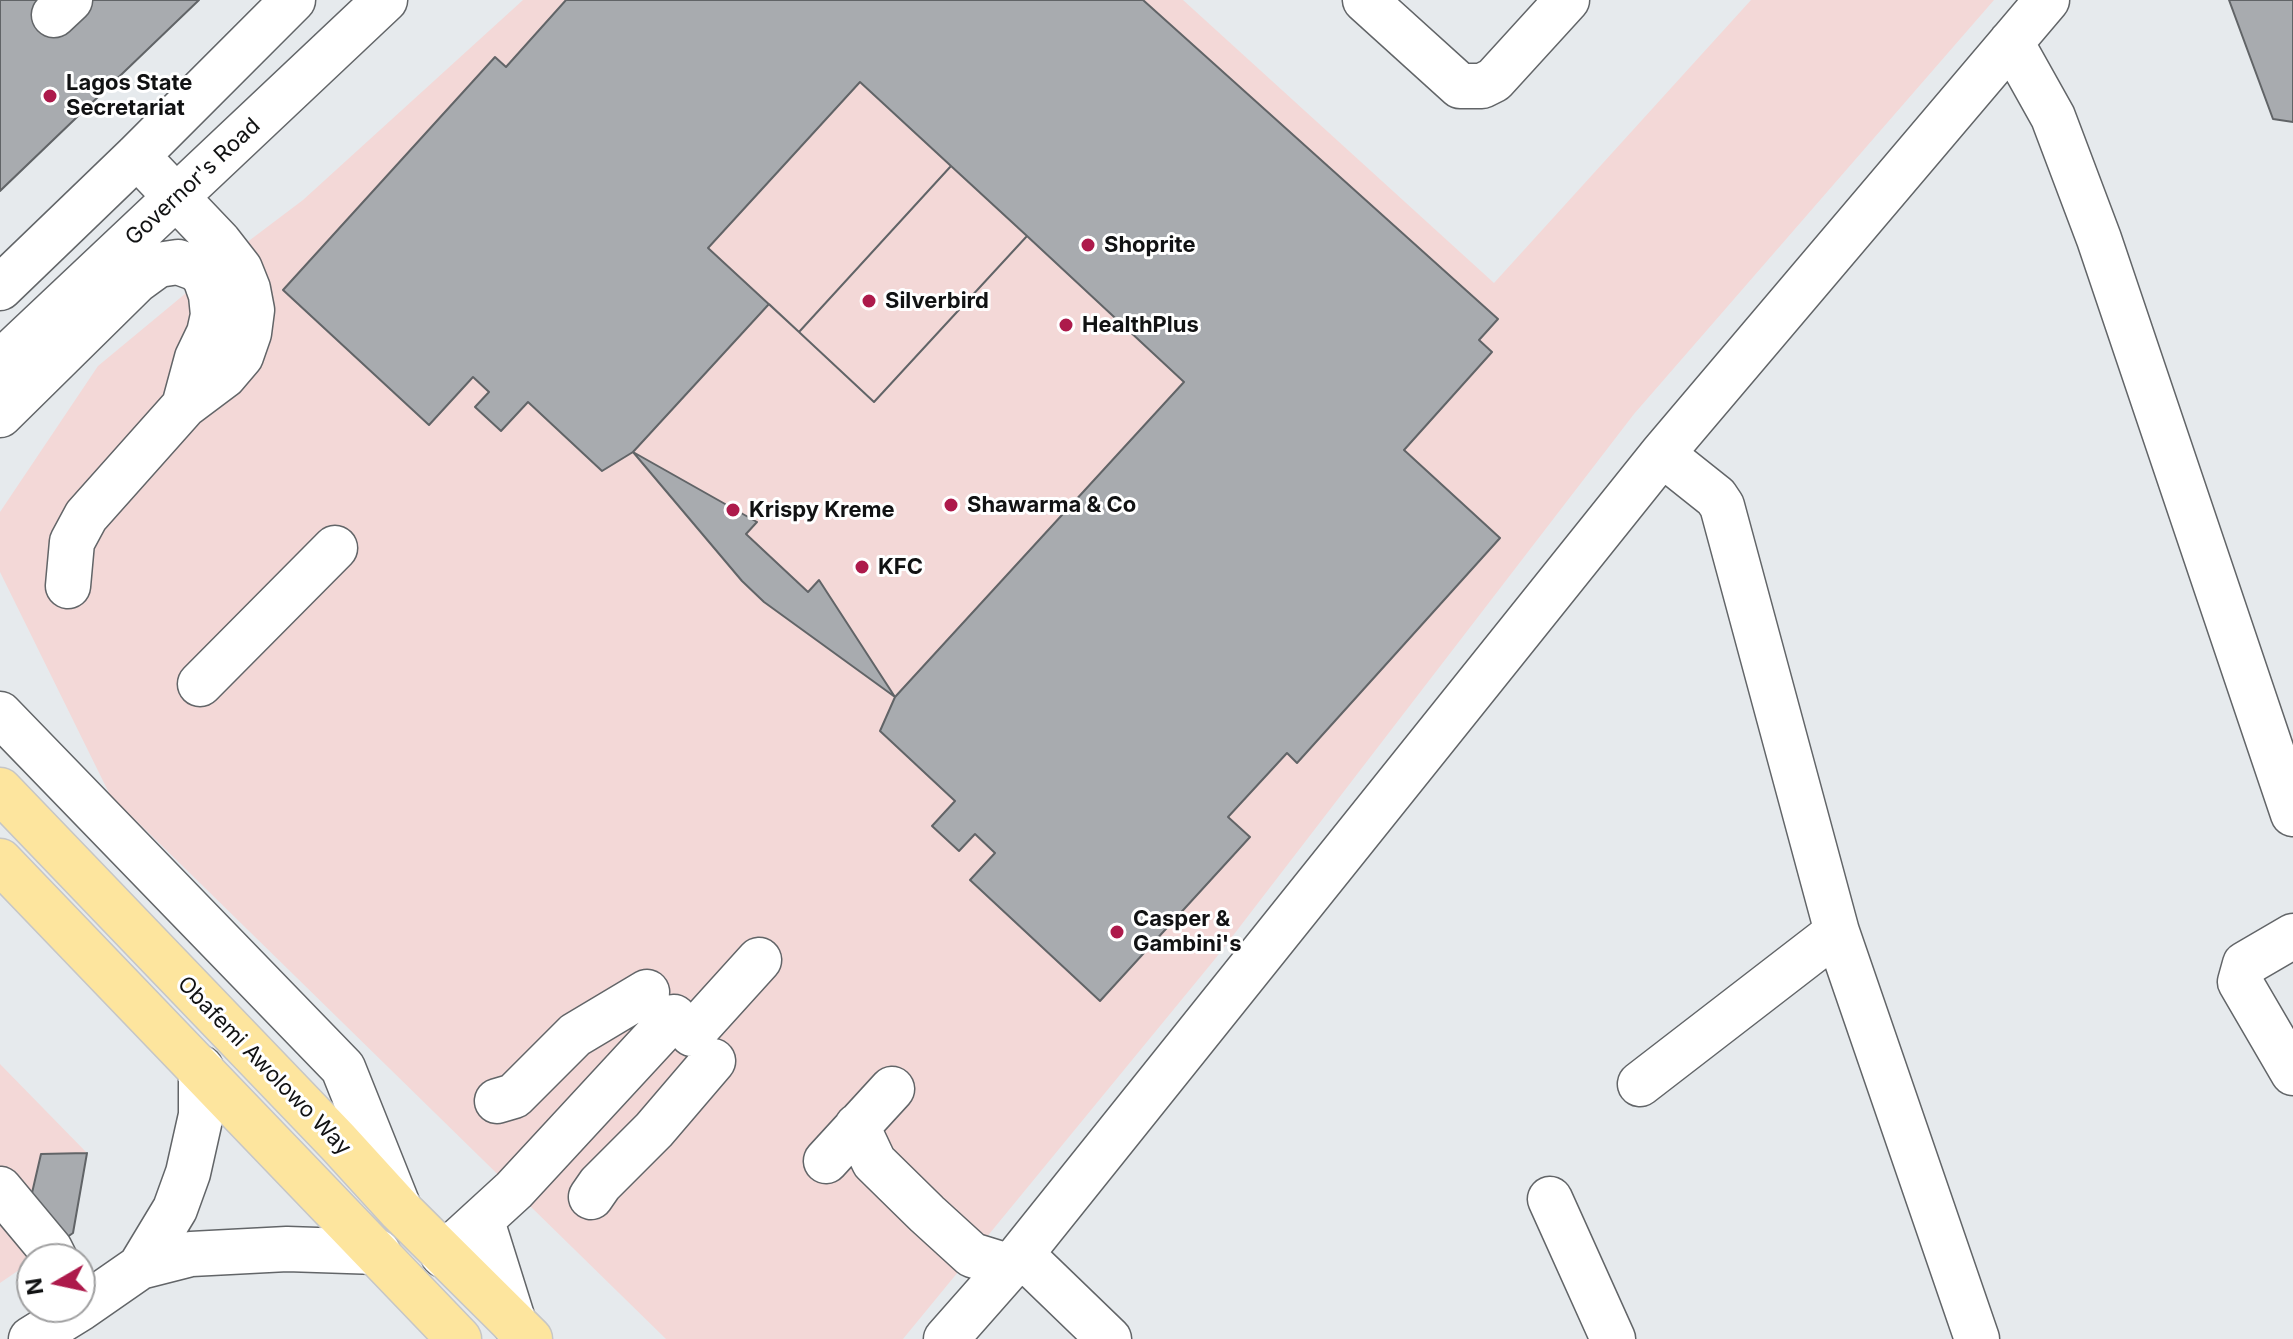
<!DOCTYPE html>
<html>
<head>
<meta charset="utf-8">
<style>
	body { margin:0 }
	#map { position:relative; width:2293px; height:1339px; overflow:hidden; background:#e6eaed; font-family:Inter,sans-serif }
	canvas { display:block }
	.north { position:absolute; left:16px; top:1243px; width:80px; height:80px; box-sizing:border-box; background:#fff; border:2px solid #a0a0a1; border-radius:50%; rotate:261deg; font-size:22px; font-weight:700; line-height:32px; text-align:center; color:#111213 }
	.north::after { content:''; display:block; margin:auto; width:28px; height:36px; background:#ad1a4b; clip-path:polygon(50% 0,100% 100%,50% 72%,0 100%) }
</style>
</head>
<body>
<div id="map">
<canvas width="2293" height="1339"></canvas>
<div class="north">N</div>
</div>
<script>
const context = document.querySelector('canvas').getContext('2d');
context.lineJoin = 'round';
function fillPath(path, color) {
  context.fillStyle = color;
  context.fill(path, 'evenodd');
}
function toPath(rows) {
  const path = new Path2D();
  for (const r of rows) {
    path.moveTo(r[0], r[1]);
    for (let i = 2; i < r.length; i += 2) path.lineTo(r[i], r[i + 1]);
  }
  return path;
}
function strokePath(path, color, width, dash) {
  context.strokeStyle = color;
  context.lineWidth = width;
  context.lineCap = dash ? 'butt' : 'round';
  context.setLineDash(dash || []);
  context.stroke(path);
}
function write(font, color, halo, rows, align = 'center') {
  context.font = font + ' Inter,sans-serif';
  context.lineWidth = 6;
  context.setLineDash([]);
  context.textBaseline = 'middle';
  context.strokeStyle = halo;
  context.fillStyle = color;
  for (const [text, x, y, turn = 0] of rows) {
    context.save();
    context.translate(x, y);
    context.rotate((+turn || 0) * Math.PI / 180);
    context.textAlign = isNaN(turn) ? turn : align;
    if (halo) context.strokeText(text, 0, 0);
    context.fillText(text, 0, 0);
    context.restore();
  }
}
const commercial = toPath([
	[523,0,1183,0,1494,283,1751,0,1994,0,1634,414,1215,959,903,1339,666,1339,110,795,0,572,0,512,98,366,250,240,303,200],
	[0,1064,87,1153,73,1233,0,1283]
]);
const building = toPath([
	[0,0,199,0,0,191,0,0],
	[566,0,1143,0,1498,319,1479,340,1492,352,1404,450,1500,538,1297,763,1287,753,1228,817,1250,837,1100,1001,970,880,995,853,975,834,959,851,932,826,955,801,880,731,895,697,764,602,742,581,633,452,602,471,528,402,501,431,475,407,489,392,473,377,429,425,283,290,495,57,506,67,566,0],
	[2229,0,2293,0,2293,122,2273,119,2229,0],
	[860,82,951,166,799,332,708,248,860,82],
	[951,166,1027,236,874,402,799,332,951,166],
	[1027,236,1184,382,895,697,819,580,808,592,746,534,757,522,633,452,769,304,874,402,1027,236],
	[87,1153,73,1233,63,1240,32,1193,41,1154,87,1153]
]);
const minor = toPath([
	[1365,0,1460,86,1482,86,1494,80,1567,0],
	[54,15,70,0],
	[2011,42,2053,117,2099,239,2293,814],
	[0,288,137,156,293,0],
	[0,363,385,0],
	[0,415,136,281,158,265,178,262,197,269,205,278,211,295,213,315,209,333,197,358,184,406],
	[1662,454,1716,497,1722,506,1837,932,1977,1339],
	[68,586,72,542,86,516,184,406,224,376,241,356,249,333,252,310,248,289,240,269,219,242,137,156],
	[200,684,335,548],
	[0,714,343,1068,399,1208],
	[2293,936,2245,964,2240,982,2293,1073],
	[692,1034,759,960],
	[1640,1084,1837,932],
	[497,1101,514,1096,575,1035,647,992],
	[857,1126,874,1162,927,1214,972,1255,1011,1267],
	[826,1161,892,1089],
	[0,1189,50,1249,55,1259],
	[591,1197,600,1184,654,1130,713,1061],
	[1550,1199,1613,1339],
	[482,1221,514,1323],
	[1021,1254,1109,1339],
	[443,1255,514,1190,674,1017],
	[140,1267,175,1209,188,1173,201,1115,201,1068],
	[31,1339,81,1308,140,1267,191,1254,287,1249,378,1252],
	[946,1339,1021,1254,1662,454,2047,0]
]);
const major = toPath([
	[0,790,338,1142,400,1210,530,1339],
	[0,861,459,1339]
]);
const markers = [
	[50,96,8,"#ad1a4b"],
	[1088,245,8,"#ad1a4b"],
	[869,301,8,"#ad1a4b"],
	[1066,325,8,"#ad1a4b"],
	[951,505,8,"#ad1a4b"],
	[733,510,8,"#ad1a4b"],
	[862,567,8,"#ad1a4b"],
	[1117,932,8,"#ad1a4b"]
];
const poiNames = [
	["Lagos State",66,83],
	["Secretariat",66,108],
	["Shoprite",1104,245],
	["Silverbird",885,301],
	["HealthPlus",1082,325],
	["Shawarma & Co",967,505],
	["Krispy Kreme",749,510],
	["KFC",878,567],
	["Casper &",1133,919],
	["Gambini's",1133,944]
];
const streetNames = [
	["Governor's Road",193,182,-43],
	["Obafemi Awolowo Way",264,1066,46]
];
fillPath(commercial, '#f3d8d7');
fillPath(building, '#a8abaf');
strokePath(building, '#616467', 2);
strokePath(minor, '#626568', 47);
strokePath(major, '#c6c6c6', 47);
strokePath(minor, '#fff', 44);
strokePath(major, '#fde59e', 44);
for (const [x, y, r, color] of markers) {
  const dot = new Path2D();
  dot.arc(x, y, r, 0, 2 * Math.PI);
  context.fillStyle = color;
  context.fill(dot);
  strokePath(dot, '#fff', 3);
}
write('bold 22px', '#111213', '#fff', poiNames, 'left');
write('22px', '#111213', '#fff', streetNames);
</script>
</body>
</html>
